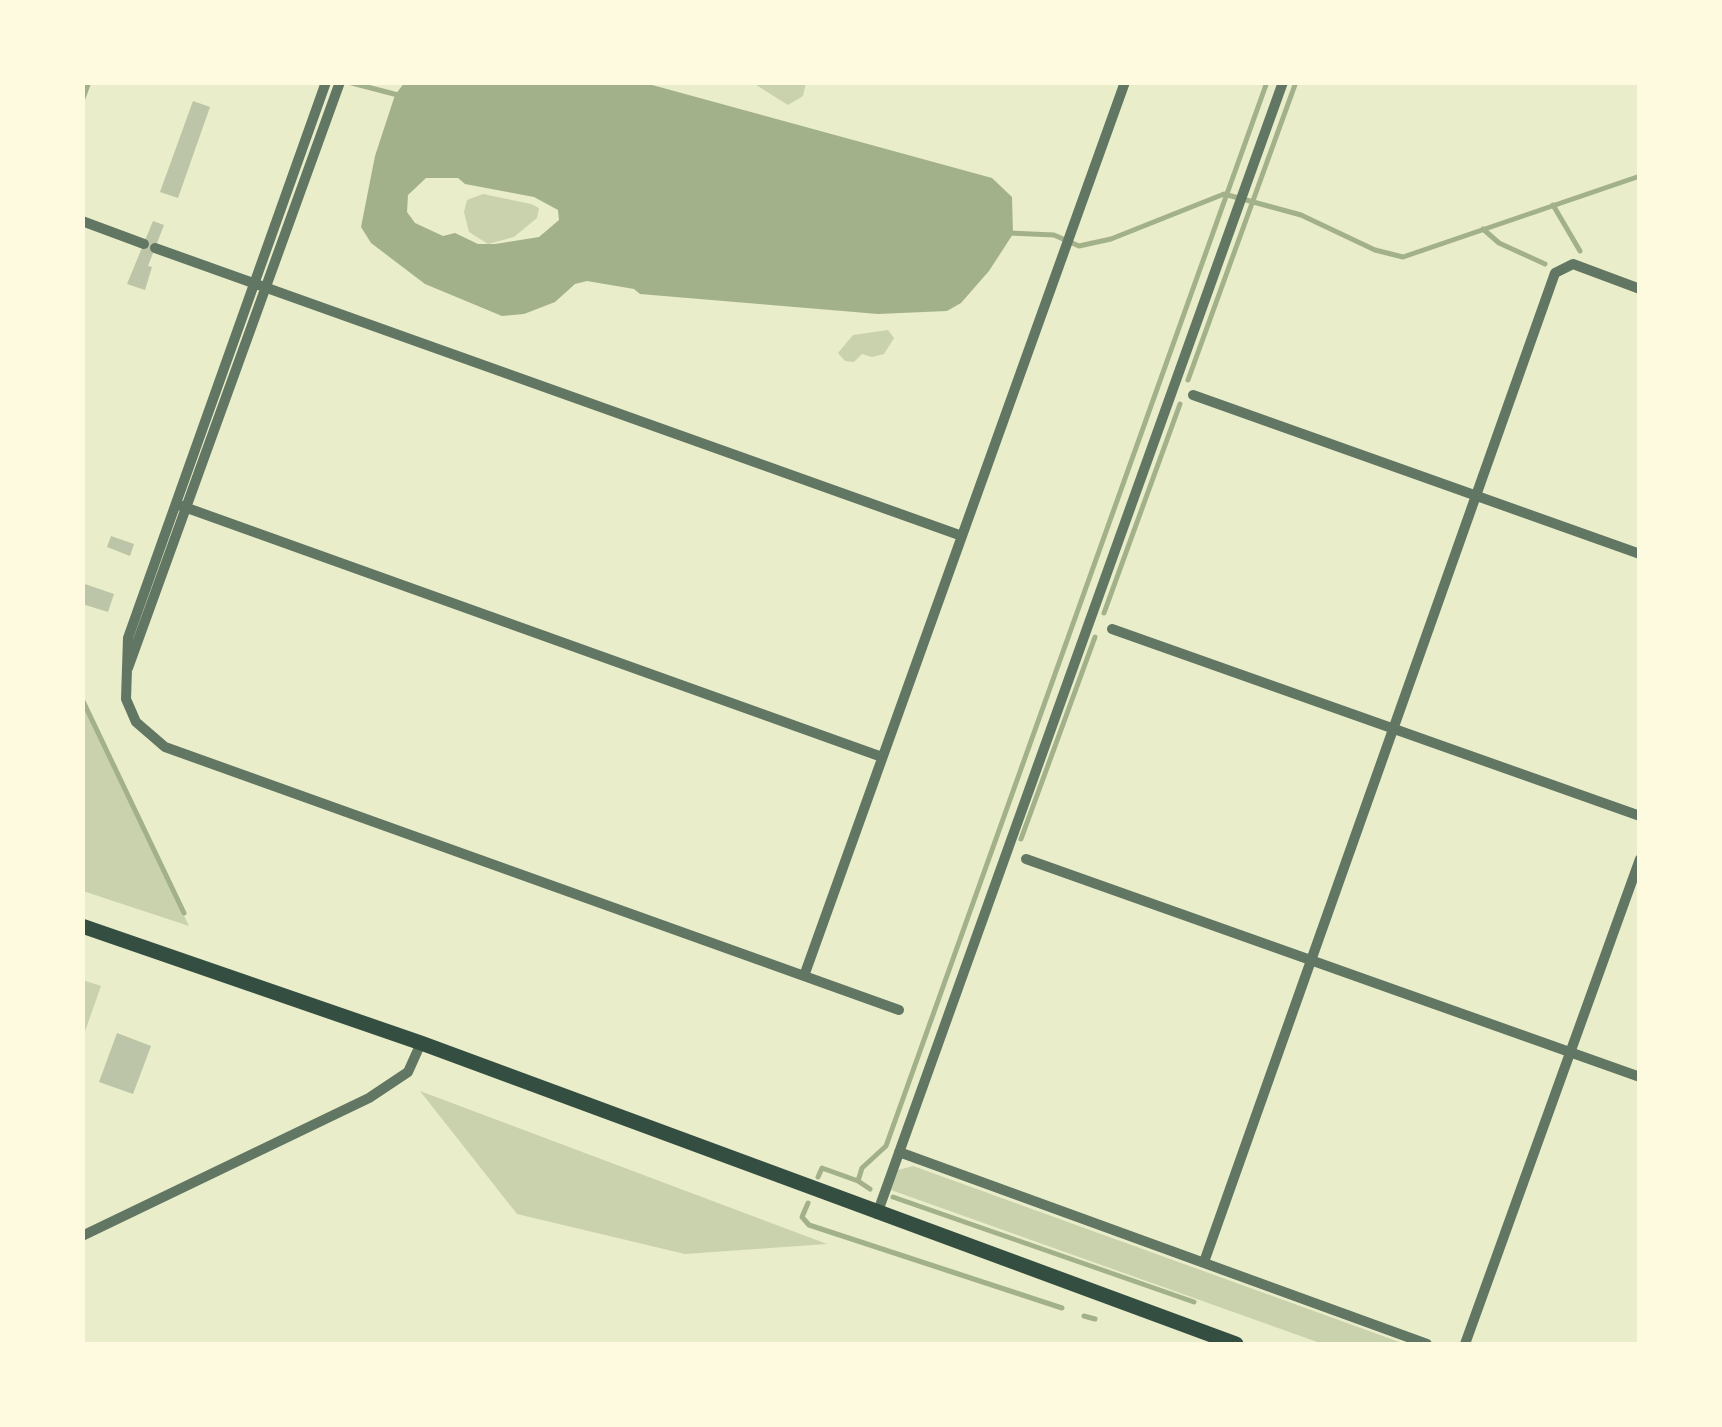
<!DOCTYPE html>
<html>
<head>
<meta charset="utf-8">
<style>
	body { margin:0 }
	#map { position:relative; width:1722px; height:1427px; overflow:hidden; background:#e9edc9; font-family:"PT Serif",serif }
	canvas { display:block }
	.frame { position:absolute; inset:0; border:85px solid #fefae0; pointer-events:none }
</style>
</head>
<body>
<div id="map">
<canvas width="1722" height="1427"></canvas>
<div class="frame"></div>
</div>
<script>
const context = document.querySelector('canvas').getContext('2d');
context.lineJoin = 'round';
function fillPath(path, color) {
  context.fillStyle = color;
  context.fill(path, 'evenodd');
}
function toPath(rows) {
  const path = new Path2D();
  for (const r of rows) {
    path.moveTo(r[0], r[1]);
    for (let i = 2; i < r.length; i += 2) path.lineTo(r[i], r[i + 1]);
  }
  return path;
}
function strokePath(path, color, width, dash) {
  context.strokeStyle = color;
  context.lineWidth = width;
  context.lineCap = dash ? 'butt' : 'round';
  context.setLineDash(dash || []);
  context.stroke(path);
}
const green = toPath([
	[753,83,806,82,806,83,803,96,788,105],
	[483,194,531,204,539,208,537,218,514,237,488,244,469,232,464,212,467,200],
	[888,330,894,338,884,354,872,357,862,354,854,362,845,361,838,353,853,335],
	[82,705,83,705,189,926,83,891],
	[83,980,101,986,83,1037,82,980],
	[420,1091,827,1244,685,1254,517,1214],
	[913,1166,1405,1344,1323,1344,891,1190,898,1170]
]);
const water = toPath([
	[405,82,645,83,992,178,1012,197,1013,234,989,271,961,303,947,311,878,314,640,294,634,289,587,281,575,284,555,302,524,314,502,316,425,284,371,243,361,227,375,156,395,95],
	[458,178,465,184,534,197,558,210,559,220,539,237,495,244,478,244,455,233,443,236,415,223,407,212,408,195,426,178]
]);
const stream = toPath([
	[348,82,398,95],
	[82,101,89,82],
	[1553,205,1580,251],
	[1483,229,1499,243,1545,264],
	[1009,233,1054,235,1079,246,1111,239,1224,194,1301,215,1375,250,1403,257,1640,176],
	[1188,380,1296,82],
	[1104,613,1180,404],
	[82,699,184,913],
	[1021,839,1095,637],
	[818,1177,822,1168,858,1181,862,1168,886,1146,1267,82],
	[858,1181,870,1189],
	[893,1197,1194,1302],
	[808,1203,802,1217,809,1225,1062,1308],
	[1084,1316,1095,1319]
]);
const building = toPath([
	[193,101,210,107,178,198,160,192],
	[153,221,164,225,148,266,152,267,145,290,127,284],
	[111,536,134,544,130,556,107,547],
	[82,583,114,594,108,612,82,604],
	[117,1033,151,1046,133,1094,99,1082]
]);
const minor = toPath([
	[326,82,128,638,126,699,136,722,165,747,899,1010],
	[82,221,144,244],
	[155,248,962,536],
	[1193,395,1640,554],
	[176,504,882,757],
	[1112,629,1640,816],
	[128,668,340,82],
	[1026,859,1640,1077],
	[804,976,1125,82],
	[899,1152,1427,1344],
	[877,1214,1283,82],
	[82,1236,369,1098,408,1072,421,1043],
	[1204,1262,1555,273,1573,264,1640,289],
	[1465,1344,1640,859]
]);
const trunk = toPath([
	[82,926,421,1043,1236,1344]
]);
fillPath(green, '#cad2ad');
fillPath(water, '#a3b18a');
strokePath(stream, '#a3b18a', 5);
fillPath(building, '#bcc5a7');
strokePath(minor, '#617663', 10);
strokePath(trunk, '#344e41', 15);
</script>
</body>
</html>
